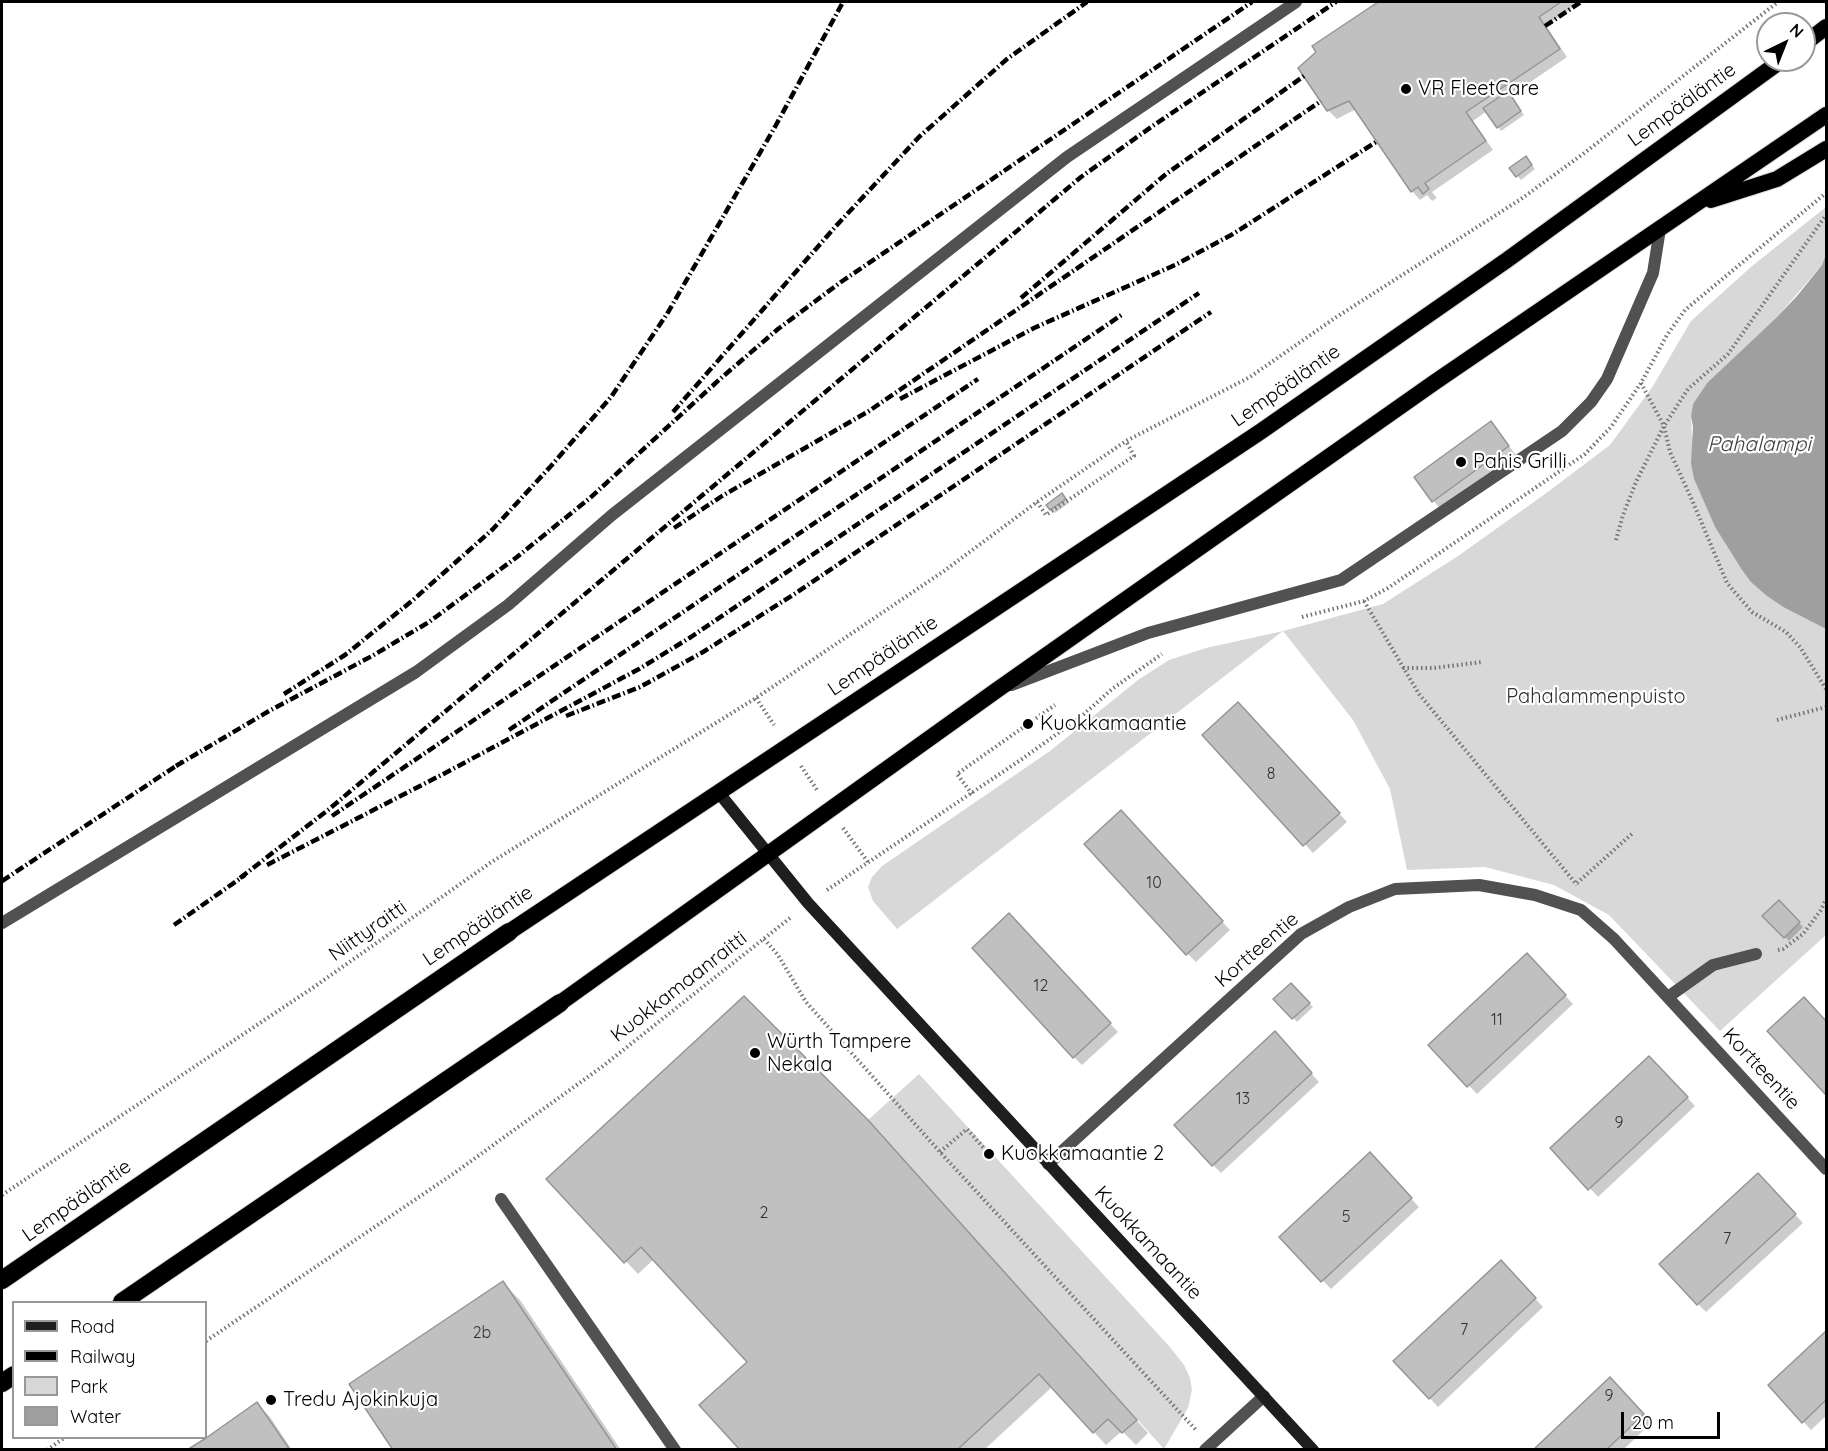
<!DOCTYPE html>
<html>
<head>
<meta charset="utf-8">
<style>
	body { margin:0 }
	#map { position:relative; width:1828px; height:1451px; overflow:hidden; background:#fff; font-family:Quicksand,sans-serif }
	canvas { display:block }
	.frame { position:absolute; inset:0; border:3px solid #000; pointer-events:none }
	.legend { position:absolute; left:12px; top:1301px; width:195px; height:138px; box-sizing:border-box; background:#fff; border:2px solid #999; margin:0; padding:8px 10px; list-style:none; font-size:18px; color:#000 }
	.legend li { display:flex; align-items:center; gap:12px; height:30px }
	.legend b { width:30px; border:2px solid #999 }
	.north { position:absolute; left:1756px; top:12px; width:60px; height:60px; box-sizing:border-box; background:#fff; border:2px solid #999; border-radius:50%; rotate:43deg; font-size:16px; font-weight:700; line-height:24px; text-align:center; color:#000 }
	.north::after { content:''; display:block; margin:auto; width:21px; height:27px; background:#000; clip-path:polygon(50% 0,100% 100%,50% 72%,0 100%) }
	.scale { position:absolute; left:1621px; top:1412px; width:99px; height:27px; box-sizing:border-box; border:3px solid #000; border-top:0; padding-left:8px; font-size:18px; line-height:21px; white-space:nowrap; color:#000; -webkit-text-stroke:4px #fff; paint-order:stroke }
</style>
</head>
<body>
<div id="map">
<canvas width="1828" height="1451"></canvas>
<div class="frame"></div>
<ul class="legend">
<li><b style="height:8px;background:#1e1e1e"></b>Road</li>
<li><b style="height:8px;background:#000"></b>Railway</li>
<li><b style="height:16px;background:#d8d8d8"></b>Park</li>
<li><b style="height:16px;background:#9f9f9f"></b>Water</li>
</ul>
<div class="north">N</div>
<div class="scale">20 m</div>
</div>
<script>
const context = document.querySelector('canvas').getContext('2d');
context.lineJoin = 'round';
function fillPath(path, color) {
  context.fillStyle = color;
  context.fill(path, 'evenodd');
}
function toPath(rows) {
  const path = new Path2D();
  for (const r of rows) {
    path.moveTo(r[0], r[1]);
    for (let i = 2; i < r.length; i += 2) path.lineTo(r[i], r[i + 1]);
  }
  return path;
}
function strokePath(path, color, width, dash) {
  context.strokeStyle = color;
  context.lineWidth = width;
  context.lineCap = dash ? 'butt' : 'round';
  context.setLineDash(dash || []);
  context.stroke(path);
}
function write(font, color, halo, rows, align = 'center') {
  context.font = font + ' Quicksand,sans-serif';
  context.lineWidth = 4.5;
  context.setLineDash([]);
  context.textBaseline = 'middle';
  context.strokeStyle = halo;
  context.fillStyle = color;
  for (const [text, x, y, turn = 0] of rows) {
    context.save();
    context.translate(x, y);
    context.rotate((+turn || 0) * Math.PI / 180);
    context.textAlign = isNaN(turn) ? turn : align;
    if (halo) context.strokeText(text, 0, 0);
    context.fillText(text, 0, 0);
    context.restore();
  }
}
const green = toPath([
	[1826,207,1826,254,1822,265,1777,317,1707,383,1693,404,1691,415,1694,479,1715,527,1742,570,1785,608,1826,629,1826,935,1720,1031,1609,915,1554,885,1485,867,1407,870,1390,789,1353,720,1283,631,897,929,873,901,868,887,872,877,882,866,1050,751,1138,680,1169,660,1206,648,1283,631,1383,604,1458,556,1545,494,1610,445,1653,386,1691,321,1752,266],
	[919,1074,1170,1347,1184,1365,1190,1378,1192,1390,1188,1408,1164,1449,868,1120]
]);
const water = toPath([
	[1826,254,1826,629,1785,608,1767,596,1751,582,1742,570,1715,527,1694,479,1691,463,1693,427,1691,416,1693,404,1707,383,1777,317,1797,296,1822,265]
]);
const shadow = toPath([
	[1381,2,1581,2,1546,26,1567,57,1510,96,1524,115,1501,131,1487,111,1473,121,1493,150,1432,192,1437,198,1432,201,1427,195,1420,200,1412,191,1356,109,1337,119,1328,110,1317,52,1314,47],
	[1529,161,1535,169,1521,180,1511,168],
	[1491,423,1516,455,1441,510,1416,478],
	[1066,499,1069,503,1055,513,1048,505],
	[1246,712,1347,822,1313,853,1204,735],
	[1129,821,1230,930,1196,962,1187,953],
	[1779,902,1803,927,1789,941,1765,916],
	[1018,924,1118,1032,1082,1065,1074,1057],
	[1535,964,1573,1004,1477,1094,1430,1046],
	[1291,985,1313,1007,1297,1022,1276,999],
	[1812,1008,1826,1023,1826,1093,1769,1031],
	[1283,1042,1319,1082,1221,1173,1213,1165],
	[1658,1066,1695,1106,1598,1197,1553,1148],
	[880,1135,1148,1433,1136,1445,1122,1431,1106,1445,1052,1387,984,1450,742,1450,749,1362,654,1259,638,1274,548,1179],
	[1378,1163,1419,1207,1331,1289,1281,1237],
	[1766,1183,1803,1223,1706,1312,1698,1304],
	[1509,1270,1543,1307,1438,1407,1395,1361],
	[503,1283,520,1300,621,1450,395,1450],
	[1826,1333,1826,1416,1811,1430,1770,1385],
	[1610,1379,1651,1423,1623,1450,1535,1450],
	[257,1404,270,1417,292,1450,190,1450]
]);
const building = toPath([
	[1378,2,1561,2,1539,17,1560,49,1466,112,1486,141,1425,183,1429,189,1423,194,1418,187,1411,192,1349,101,1327,111,1298,68,1316,52,1312,46,1378,2],
	[1508,91,1521,111,1497,128,1483,108,1508,91],
	[1526,156,1532,165,1516,177,1509,168,1526,156],
	[1491,421,1509,446,1432,502,1414,477,1491,421],
	[1062,493,1066,499,1050,510,1046,505,1062,493],
	[1238,702,1340,813,1303,846,1202,735,1238,702],
	[1121,810,1223,921,1186,955,1084,844,1121,810],
	[1779,900,1800,922,1784,938,1762,916,1779,900],
	[1009,913,1111,1023,1073,1058,972,948,1009,913],
	[1527,953,1566,995,1467,1087,1428,1045,1527,953],
	[1291,983,1310,1003,1292,1019,1273,999,1291,983],
	[744,996,868,1120,1137,1420,1122,1433,1108,1419,1093,1433,1039,1374,957,1450,740,1450,699,1405,747,1362,641,1247,624,1263,546,1179,744,996],
	[1804,997,1826,1021,1826,1095,1767,1031,1804,997],
	[1275,1031,1312,1073,1212,1166,1174,1125,1275,1031],
	[1649,1056,1688,1097,1588,1190,1550,1148,1649,1056],
	[1370,1152,1412,1198,1321,1282,1279,1237,1370,1152],
	[1758,1173,1796,1214,1697,1305,1659,1264,1758,1173],
	[1501,1260,1536,1298,1429,1399,1393,1361,1501,1260],
	[503,1281,617,1450,393,1450,349,1384,503,1281],
	[1826,1331,1826,1400,1802,1423,1768,1385,1826,1331],
	[1610,1377,1644,1414,1606,1450,1533,1450,1610,1377],
	[257,1402,290,1450,187,1450,206,1438,257,1402]
]);
const path = toPath([
	[1641,383,1664,426,1670,452,1692,500,1727,583,1752,612,1786,632,1800,647,1826,689],
	[1037,502,1046,515,1134,456,1126,441],
	[1616,540,1623,515,1636,482,1664,426,1688,389,1728,354,1826,215],
	[1364,601,1419,694,1577,885],
	[1302,617,1364,601,1388,588,1585,454,1611,427,1641,383,1667,335,1685,310,1826,193],
	[1403,668,1434,668,1482,662],
	[756,698,774,725],
	[1777,720,1826,707],
	[801,766,817,790],
	[972,794,957,774,1055,705],
	[843,828,868,862],
	[1577,883,1634,832],
	[827,890,1022,759,1082,716,1112,689,1162,654],
	[764,939,778,955,806,1002,940,1152,1196,1430],
	[1778,950,1783,949,1803,934,1821,910,1826,899],
	[940,1152,967,1129,989,1154],
	[2,1195,314,987,490,863,756,698,944,571,1037,502,1126,441,1250,377,1335,318,1521,199,1583,154,1778,2],
	[206,1341,453,1174,603,1066,790,918],
	[47,1450,64,1438]
]);
const service = toPath([
	[1012,685,1148,633,1341,580,1562,431,1591,402,1607,379,1653,273,1660,229],
	[2,923,416,672,508,605,612,515,1067,157,1296,2],
	[1668,997,1713,965,1756,954],
	[501,1199,675,1450]
]);
const minor = toPath([
	[1048,1164,1301,934,1349,907,1395,889,1479,885,1535,895,1581,910,1614,939,1826,1169],
	[1205,1450,1264,1396]
]);
const secondary = toPath([
	[719,793,808,903,1313,1450]
]);
const trunk = toPath([
	[1804,44,1826,27],
	[1711,200,1777,179,1826,149],
	[509,932,1260,432,1507,260,1782,60],
	[560,1003,997,690,1435,382,1826,115]
]);
const motorway = toPath([
	[2,1280,509,932],
	[122,1302,560,1003],
	[2,1383,14,1375]
]);
const rail = toPath([
	[1545,26,1581,2],
	[1021,298,1166,174,1304,76],
	[900,399,1034,328,1175,265,1233,234,1376,142],
	[673,412,836,226,919,137,1007,59,1087,2],
	[674,528,722,496,869,411,1321,101],
	[284,694,345,655,413,600,492,530,551,466,611,397,667,314,776,125,843,2],
	[566,716,640,687,703,652,796,593,1211,312],
	[509,730,1123,314],
	[176,766,269,711,372,656,429,622,517,557,590,498,720,379,778,329,841,282,1252,2],
	[332,816,978,379],
	[267,865,449,771,639,669,691,637,1199,293],
	[240,878,328,810,1081,177,1154,125,1336,2],
	[2,881,182,762],
	[174,925,245,875]
]);
const markers = [
	[1406,89,6,"#000"],
	[1461,462,6,"#000"],
	[1028,724,6,"#000"],
	[755,1053,6,"#000"],
	[989,1154,6,"#000"],
	[271,1400,6,"#000"]
];
const numberNames = [
	["8",1271,774],
	["10",1154,883],
	["12",1041,986],
	["11",1497,1020],
	["13",1243,1099],
	["9",1619,1123],
	["2",764,1213],
	["5",1346,1217],
	["7",1727,1239],
	["7",1464,1330],
	["2b",482,1333],
	["9",1609,1396]
];
const poiNames = [
	["VR FleetCare",1418,89],
	["Pahis Grilli",1473,462],
	["Kuokkamaantie",1040,724],
	["Würth Tampere",767,1042],
	["Nekala",767,1065],
	["Kuokkamaantie 2",1001,1154],
	["Tredu Ajokinkuja",283,1400]
];
const streetNames = [
	["Lempääläntie",1682,105,-36],
	["Lempääläntie",1286,386,-35],
	["Lempääläntie",883,656,-34],
	["Lempääläntie",478,926,-34],
	["Niittyraitti",368,931,-35],
	["Kortteentie",1257,950,-41],
	["Kuokkamaanraitti",679,987,-38],
	["Kortteentie",1761,1069,47],
	["Lempääläntie",77,1201,-35],
	["Kuokkamaantie",1148,1243,47]
];
const parkNames = [
	["Pahalammenpuisto",1596,697]
];
const waterNames = [
	["Pahalampi",1759,445]
];
fillPath(green, '#d8d8d8');
fillPath(water, '#9f9f9f');
fillPath(shadow, '#0003');
fillPath(building, '#c0c0c0');
strokePath(building, '#959595', 1.5);
strokePath(trunk, '#dbdbdb', 18);
strokePath(motorway, '#dbdbdb', 20);
strokePath(path, '#737373', 4, [1.5, 3]);
strokePath(service, '#515151', 12);
strokePath(minor, '#515151', 12);
strokePath(secondary, '#1e1e1e', 12);
strokePath(trunk, '#000', 16);
strokePath(motorway, '#000', 18);
strokePath(rail, '#000', 4.5, [9, 3, 1.5, 3]);
for (const [x, y, r, color] of markers) {
  const dot = new Path2D();
  dot.arc(x, y, r, 0, 2 * Math.PI);
  context.fillStyle = color;
  context.fill(dot);
  strokePath(dot, '#fff', 2);
}
write('16px', '#303030', null, numberNames);
write('20px', '#000', '#fff', poiNames, 'left');
write('20px', '#000', '#fff', streetNames);
write('20px', '#2f2f2f', '#fff', parkNames);
write('italic 21px', '#404040', '#fff', waterNames);
</script>
</body>
</html>
